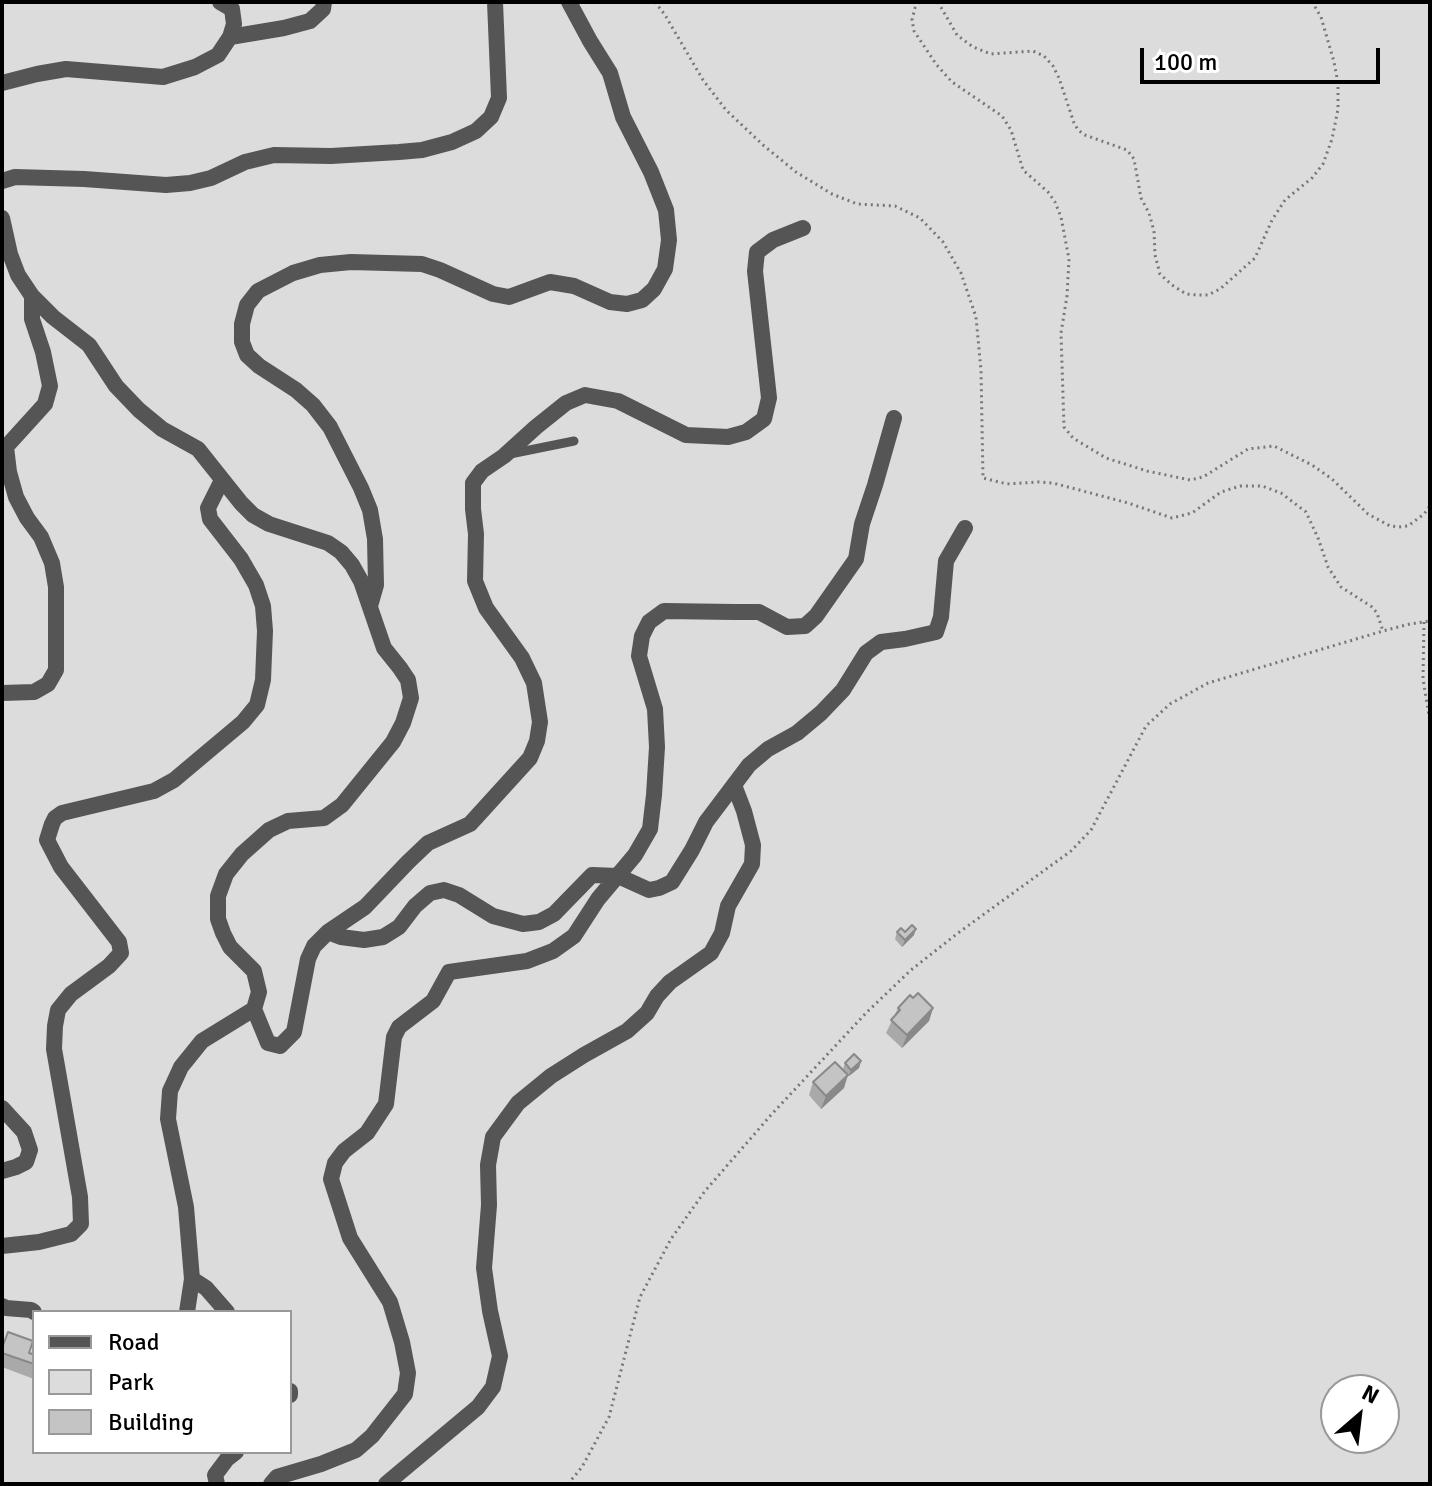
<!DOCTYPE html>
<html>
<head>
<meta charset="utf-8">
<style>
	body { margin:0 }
	#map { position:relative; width:1432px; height:1486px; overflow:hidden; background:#fff; font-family:Signika,sans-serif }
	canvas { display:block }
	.frame { position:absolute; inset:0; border:4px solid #000; pointer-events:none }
	.legend { position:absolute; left:32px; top:1310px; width:260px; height:144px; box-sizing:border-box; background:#fff; border:2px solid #999; margin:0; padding:10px 14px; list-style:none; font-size:24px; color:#000 }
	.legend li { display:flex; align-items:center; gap:16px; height:40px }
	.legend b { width:40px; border:2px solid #999 }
	.north { position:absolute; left:1320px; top:1374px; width:80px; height:80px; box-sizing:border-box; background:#fff; border:2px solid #999; border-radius:50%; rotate:28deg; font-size:22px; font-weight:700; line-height:32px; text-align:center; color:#000 }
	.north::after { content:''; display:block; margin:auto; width:28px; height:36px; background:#000; clip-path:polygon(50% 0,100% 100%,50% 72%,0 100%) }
	.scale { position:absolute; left:1140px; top:48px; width:240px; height:36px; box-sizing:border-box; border:4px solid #000; border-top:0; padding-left:10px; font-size:24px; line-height:28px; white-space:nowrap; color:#000; -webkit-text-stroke:6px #fff; paint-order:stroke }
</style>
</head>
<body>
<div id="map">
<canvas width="1432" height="1486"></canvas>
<div class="frame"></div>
<ul class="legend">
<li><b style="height:10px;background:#555"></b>Road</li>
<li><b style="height:22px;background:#dcdcdc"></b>Park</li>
<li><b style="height:22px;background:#c4c4c4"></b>Building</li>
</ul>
<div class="north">N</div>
<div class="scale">100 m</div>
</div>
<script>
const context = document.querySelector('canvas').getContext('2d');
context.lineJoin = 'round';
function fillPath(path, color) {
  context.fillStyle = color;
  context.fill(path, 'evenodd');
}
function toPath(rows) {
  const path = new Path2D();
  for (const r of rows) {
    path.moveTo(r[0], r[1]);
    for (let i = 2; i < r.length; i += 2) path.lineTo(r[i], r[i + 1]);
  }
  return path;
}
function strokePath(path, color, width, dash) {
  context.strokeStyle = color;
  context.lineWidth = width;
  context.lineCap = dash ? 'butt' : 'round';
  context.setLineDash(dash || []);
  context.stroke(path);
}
const green = toPath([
	[2,2,1430,2,1430,1484,2,1484],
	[34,1312,290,1312,290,1452,34,1452],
	[1336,1390,1384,1390,1384,1438,1336,1438]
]);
const path = toPath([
	[655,2,665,15,703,80,726,110,763,145,796,172,832,194,857,204,895,206,920,218,943,242,961,273,976,317,981,370,983,478,1007,484,1038,482,1053,483,1128,503,1172,518,1192,513,1221,492,1240,486,1262,486,1281,493,1306,512,1318,538,1328,567,1341,587,1372,607,1377,613,1383,631],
	[919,2,915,8,912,20,914,31,936,64,952,82,1002,116,1011,130,1023,170,1048,192,1055,202,1061,217,1069,259,1067,296,1061,333,1064,427,1073,438,1106,458,1147,471,1190,480,1203,477,1248,449,1274,446,1312,465,1332,479,1368,514,1390,526,1399,527,1408,526,1424,514,1430,506],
	[938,2,957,35,973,47,991,54,1033,51,1044,56,1053,66,1059,78,1074,123,1078,130,1085,135,1127,150,1134,159,1141,198,1149,213,1154,231,1155,255,1160,274,1172,285,1186,294,1197,295,1208,295,1220,289,1255,258,1272,220,1285,200,1312,178,1323,164,1332,139,1338,109,1338,83,1334,62,1321,17,1312,2],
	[1424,622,1423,679,1430,722],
	[568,1484,582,1467,609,1417,640,1297,671,1239,705,1191,771,1115,866,1013,911,970,958,933,1071,851,1091,830,1146,726,1170,704,1208,683,1383,631,1410,624,1430,621]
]);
const lane = toPath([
	[510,454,574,441]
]);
const street = toPath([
	[230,37,284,28,310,21,323,9,324,2],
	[2,83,37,74,66,69,163,77,195,67,218,55,230,37,234,24,232,9,220,2],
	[2,181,15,177,84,179,166,185,190,183,211,178,245,162,274,155,331,156,399,152,422,150,452,142,476,131,491,117,499,98,495,2],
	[2,218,10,254,18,275,32,296,53,317,89,345,116,386,139,410,162,429,198,449,241,503,253,515,269,524,328,543,341,552,352,565,361,581,384,648,400,668,408,680,411,698,403,723,393,742,342,805,324,818,288,821,269,830,242,854,226,874,218,896,218,919,223,933,230,947,254,971,259,992,254,1009,202,1041,181,1067,170,1091,168,1119,186,1207,192,1279,187,1312],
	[370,606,376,585,375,539,370,510,361,488,330,427,313,405,296,390,259,366,247,355,242,342,242,324,247,305,258,291,293,273,320,265,351,262,422,264,440,270,493,294,509,297,550,282,574,286,610,302,627,304,642,300,654,289,665,269,669,240,666,210,651,172,623,117,610,73,590,41,569,2],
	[2,693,34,692,48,684,56,670,56,587,52,563,41,537,27,518,16,497,9,472,6,447,45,404,50,386,43,352,32,319,32,296],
	[328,932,341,937,364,940,383,937,399,927,415,906,430,893,444,890,459,895,493,916,523,924,539,922,554,914,592,875,618,876,649,890,659,888,672,882,692,850,706,822,749,765,768,749,797,733,821,713,843,690,866,653,881,642,905,639,936,632,941,617,946,561,965,528],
	[254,1009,268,1043,280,1046,294,1032,308,959,314,946,328,932,365,907,408,862,428,843,470,824,530,758,537,741,540,722,534,683,522,658,486,608,475,581,476,534,473,509,473,483,482,471,504,456,536,427,566,403,585,395,618,401,686,435,728,437,746,432,764,419,769,398,755,271,757,252,773,240,803,228],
	[2,1108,24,1132,30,1150,26,1162,16,1167,2,1171],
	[2,1246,39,1242,71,1234,81,1224,80,1197,54,1049,55,1026,58,1010,71,994,109,966,121,953,119,942,61,867,47,840,52,824,55,818,62,813,154,791,174,780,243,722,257,705,263,680,265,631,263,606,256,585,241,559,210,519,208,508,222,480],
	[192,1279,206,1288,227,1312],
	[2,1306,6,1308,31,1310,34,1312],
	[290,1391,290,1395],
	[217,1484,215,1475,227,1459,236,1452],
	[271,1484,277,1477,321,1464,356,1450,372,1436,405,1394,408,1373,402,1342,390,1302,350,1238,331,1179,335,1163,344,1151,367,1133,386,1104,394,1037,399,1027,433,1001,449,972,527,961,553,951,574,936,598,899,635,855,650,829,654,795,657,747,655,709,639,656,642,636,649,622,664,611,734,612,759,612,787,627,805,626,816,616,856,559,862,524,875,485,894,418],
	[386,1484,478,1407,493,1387,500,1356,490,1311,484,1268,489,1205,488,1165,493,1137,518,1103,551,1076,584,1055,627,1031,647,1013,657,996,670,982,711,953,722,933,728,906,752,864,753,845,744,811,734,785]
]);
const wall = toPath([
	[897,932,914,935,902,947,895,939],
	[913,998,933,1008,929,1021,902,1048,886,1033,898,1008],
	[861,1061,859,1068,849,1076,843,1069,845,1063],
	[813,1082,844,1088,821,1109,809,1095],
	[2,1348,32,1354,34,1350,34,1379,2,1367]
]);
const shadedWall = toPath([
	[916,929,914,935,902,947,905,940],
	[933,1008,929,1021,902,1048,907,1035],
	[861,1061,859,1068,849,1076,851,1070],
	[848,1075,844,1088,821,1109,826,1096]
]);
const building = toPath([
	[912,925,916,929,905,940,897,932,901,928,905,932,912,925],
	[918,993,933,1008,907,1035,891,1020,900,1010,898,1008,910,995,913,998,918,993],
	[854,1054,861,1061,851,1070,845,1063,854,1054],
	[835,1062,848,1075,826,1096,813,1082,835,1062],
	[8,1332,33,1341,29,1353,32,1354,34,1350,34,1364,2,1353,2,1348,8,1332]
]);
fillPath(green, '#dcdcdc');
strokePath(path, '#777', 3, [2, 4]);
strokePath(lane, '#555', 9);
strokePath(street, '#555', 16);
fillPath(wall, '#a9a9a9');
fillPath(shadedWall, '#898989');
fillPath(building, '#c4c4c4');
strokePath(building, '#898989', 2);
</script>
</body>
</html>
